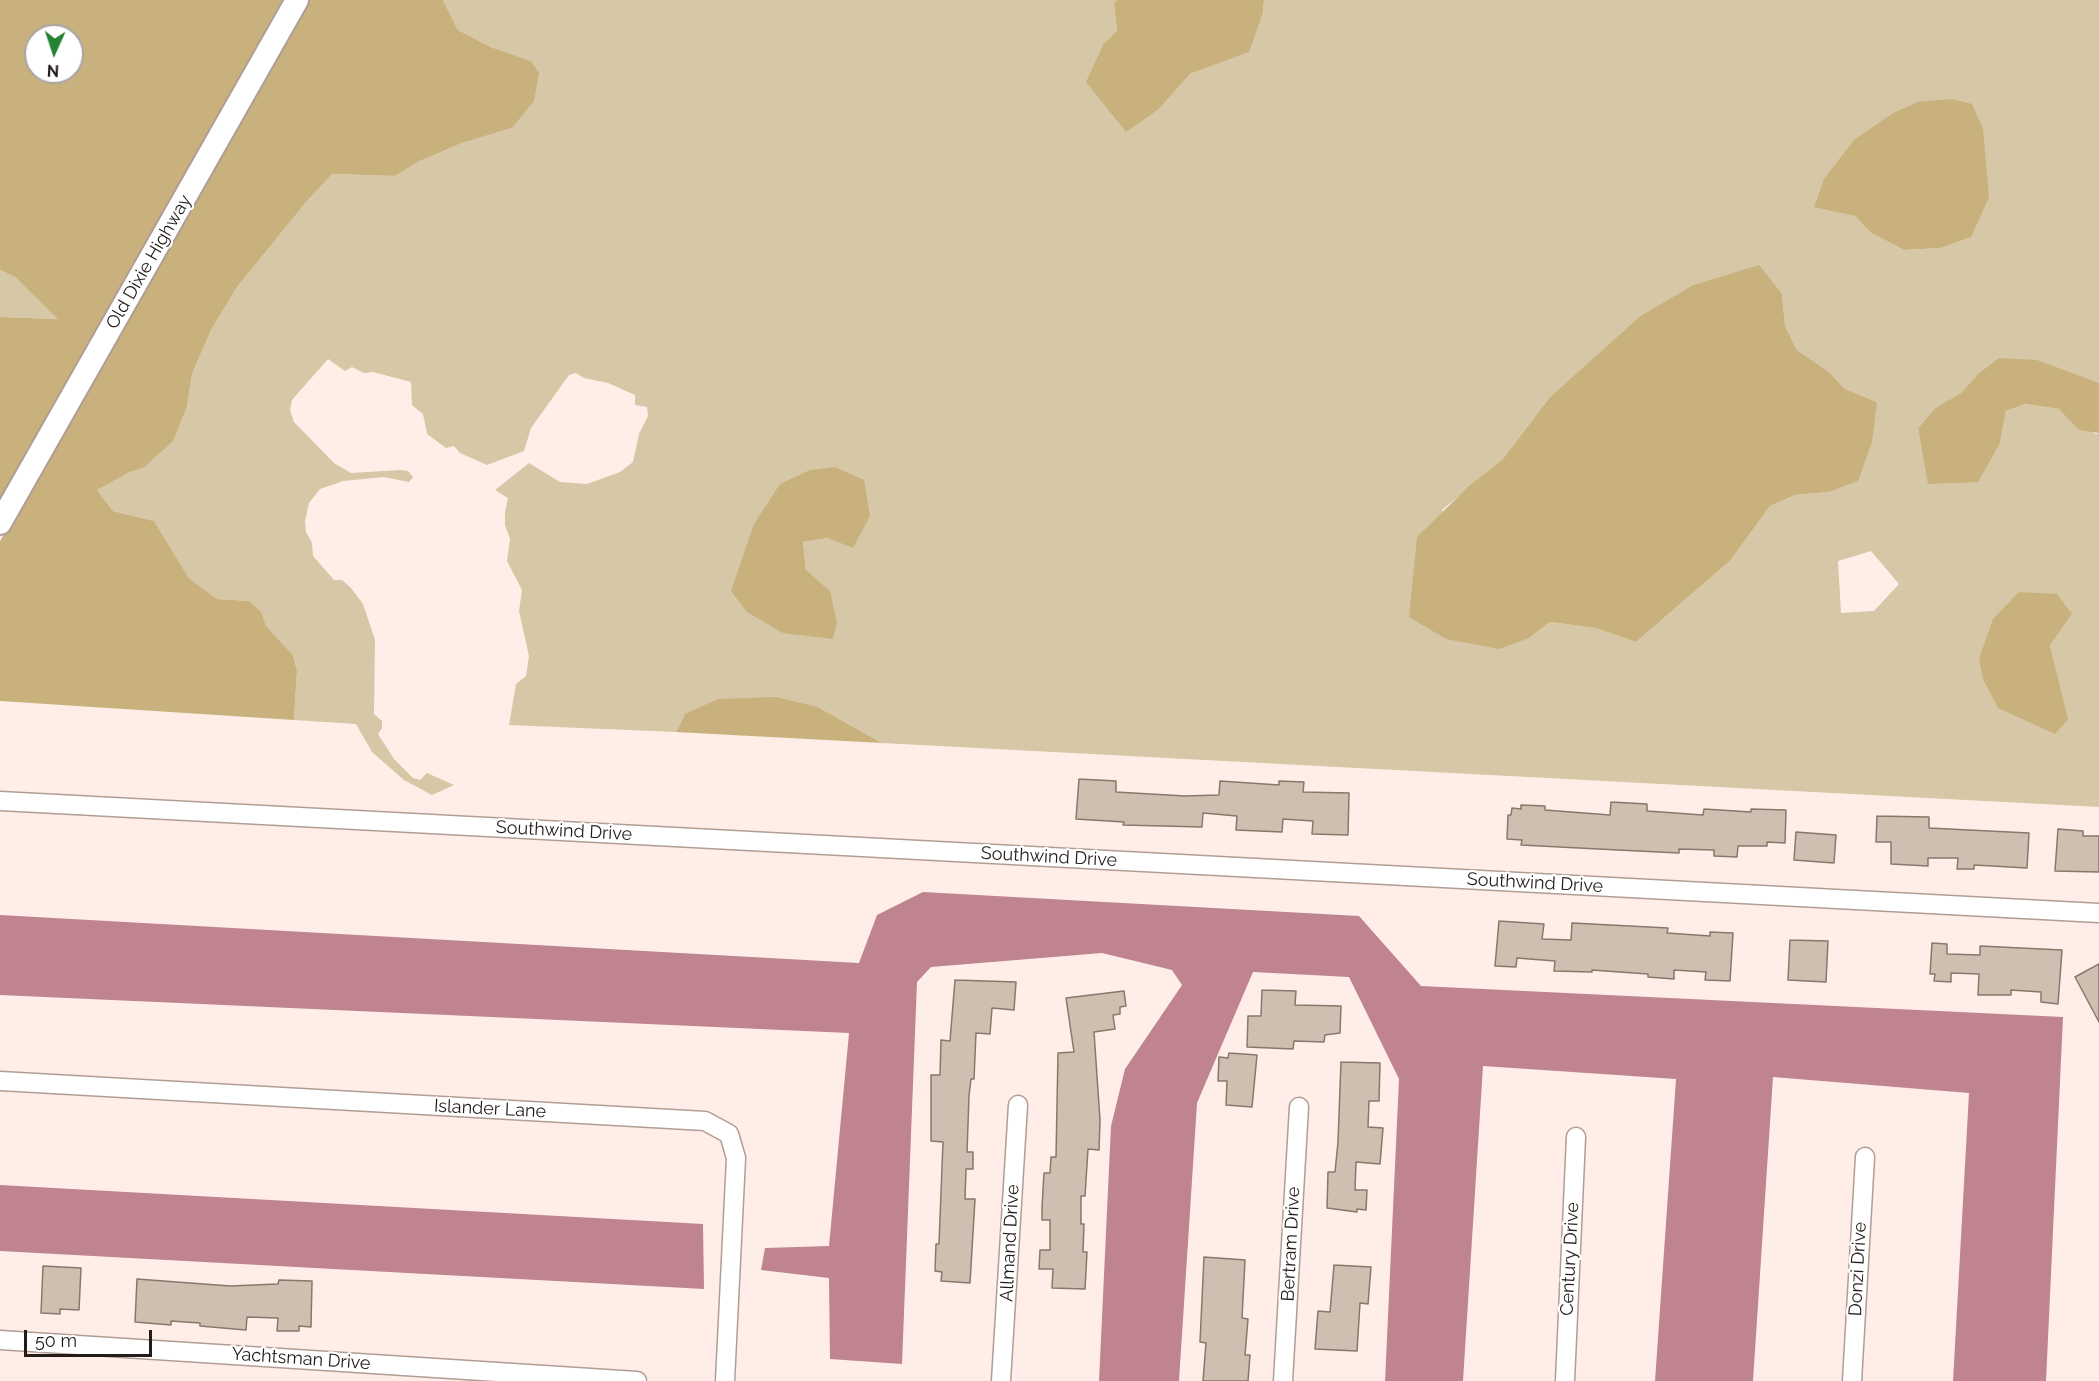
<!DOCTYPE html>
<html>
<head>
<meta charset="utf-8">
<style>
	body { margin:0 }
	#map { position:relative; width:2099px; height:1381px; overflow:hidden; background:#feeee7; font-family:Raleway,sans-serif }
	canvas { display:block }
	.north { position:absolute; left:24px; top:24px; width:60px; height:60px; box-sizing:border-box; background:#fff; border:2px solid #a7a4a3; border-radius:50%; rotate:183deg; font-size:16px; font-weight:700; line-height:24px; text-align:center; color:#231c19 }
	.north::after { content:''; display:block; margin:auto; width:21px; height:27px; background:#258233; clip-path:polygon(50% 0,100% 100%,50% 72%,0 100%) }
	.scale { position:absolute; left:24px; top:1330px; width:128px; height:27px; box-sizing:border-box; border:3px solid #231c19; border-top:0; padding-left:8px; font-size:18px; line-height:21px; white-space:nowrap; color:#231c19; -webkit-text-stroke:4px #fff; paint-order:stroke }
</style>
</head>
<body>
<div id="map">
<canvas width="2099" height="1381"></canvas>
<div class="north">N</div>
<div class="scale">50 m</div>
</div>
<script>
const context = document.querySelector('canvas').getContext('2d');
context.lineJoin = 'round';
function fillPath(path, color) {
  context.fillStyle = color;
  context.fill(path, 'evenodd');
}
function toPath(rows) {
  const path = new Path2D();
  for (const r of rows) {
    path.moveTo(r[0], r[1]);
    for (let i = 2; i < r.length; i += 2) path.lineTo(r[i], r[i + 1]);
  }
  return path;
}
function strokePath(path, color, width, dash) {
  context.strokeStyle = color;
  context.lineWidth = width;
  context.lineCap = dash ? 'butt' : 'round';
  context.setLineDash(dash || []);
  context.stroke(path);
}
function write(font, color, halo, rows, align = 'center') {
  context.font = font + ' Raleway,sans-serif';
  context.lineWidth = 4.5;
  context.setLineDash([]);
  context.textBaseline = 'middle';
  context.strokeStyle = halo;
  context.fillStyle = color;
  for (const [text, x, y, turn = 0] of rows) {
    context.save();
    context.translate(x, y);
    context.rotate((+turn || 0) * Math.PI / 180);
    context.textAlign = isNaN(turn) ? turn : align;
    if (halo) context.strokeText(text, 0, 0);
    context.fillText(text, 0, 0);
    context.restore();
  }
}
const green = toPath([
	[443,0,1117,0,1114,3,1117,31,1104,43,1159,109,1190,74,1248,52,1263,13,1264,0,2099,0,2099,383,2069,373,1978,374,1961,393,1935,408,1918,428,1929,484,2000,443,2006,411,2027,404,2059,409,2096,434,2099,433,2099,807,882,743,818,707,685,714,676,732,509,725,516,684,526,676,529,656,519,611,522,590,507,561,510,539,505,525,505,512,508,498,495,490,529,463,560,482,587,484,620,472,633,462,639,434,648,416,647,407,635,405,635,395,608,383,584,378,576,373,569,375,531,428,524,451,487,465,460,453,454,446,446,448,427,434,423,414,412,405,411,382,373,372,364,373,352,367,345,371,328,359,292,400,290,410,294,422,334,463,351,473,400,470,408,471,413,477,409,482,384,477,343,481,320,489,309,503,305,521,306,532,312,543,313,556,334,580,342,580,351,588,363,604,375,640,374,714,382,721,382,728,378,734,394,759,413,778,420,780,427,773,454,785,432,795,404,780,372,752,356,724,294,720,297,671,293,655,266,626,262,613,250,601,217,599,189,578,154,521,113,511,97,490,130,472,143,468,187,406,192,374,211,330,237,287,307,201,332,174,395,176,420,161,462,143,512,128,531,61,491,47,458,30],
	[1815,206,1971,237,1941,248,1904,250,1871,233,1855,216],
	[1691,286,1782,294,1785,326,1797,350,1829,372,1845,389,1877,402,1828,492,1795,495,1770,506,1730,561,1636,642,1595,628,1550,622,1529,638,1442,510,1502,460,1550,397,1640,316],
	[870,516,828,538,803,542,806,570,830,591,754,524],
	[1871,551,1899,584,1874,611,1841,613,1838,561],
	[2020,592,2072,614,2050,646,2057,678],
	[0,270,15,277,59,319,0,317]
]);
const forest = toPath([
	[0,0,287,0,0,505,0,317,58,319,15,277,0,270],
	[36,36,72,36,72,72,36,72],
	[308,0,443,0,458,30,491,47,531,61,539,73,534,101,512,128,462,143,420,161,395,176,332,174,307,201,237,287,211,330,192,374,187,406,173,441,143,468,130,472,97,490,113,511,154,521,189,578,217,599,250,601,262,613,266,626,293,655,297,671,294,720,0,701,0,541],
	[1117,0,1264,0,1263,13,1249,52,1190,74,1159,109,1126,132,1086,82,1104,43,1117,31,1114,3],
	[1951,99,1972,104,1983,129,1989,197,1971,237,1941,248,1904,250,1871,233,1855,216,1814,207,1824,179,1854,140,1893,113,1918,102],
	[1759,265,1782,294,1785,326,1797,350,1829,372,1845,389,1877,402,1872,442,1858,481,1828,492,1795,495,1770,506,1730,561,1636,642,1595,628,1550,622,1529,638,1499,649,1446,639,1409,617,1417,537,1468,487,1502,460,1550,397,1640,316,1691,286],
	[1999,358,2037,360,2099,383,2099,433,2079,430,2059,409,2026,404,2006,411,2000,443,1978,482,1928,484,1918,428,1935,408,1961,393,1978,374],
	[835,467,864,480,870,516,853,548,828,538,803,542,806,570,830,591,837,623,833,639,783,633,747,612,731,591,754,524,780,484,810,470],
	[2019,592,2057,594,2072,614,2050,646,2068,719,2055,734,1998,708,1983,679,1979,659,1993,619],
	[776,697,818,707,882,743,676,732,685,714,718,699]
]);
const water = toPath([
	[923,892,1359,916,1421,986,2063,1017,2046,1381,1953,1381,1969,1093,1773,1077,1753,1381,1655,1381,1676,1079,1483,1066,1463,1381,1385,1381,1399,1079,1349,977,1253,972,1197,1103,1179,1381,1099,1381,1111,1126,1125,1069,1182,985,1172,970,1102,953,931,967,917,982,902,1364,830,1359,829,1278,761,1270,765,1248,829,1246,849,1033,0,995,0,915,859,963,877,915],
	[0,1185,703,1224,704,1289,0,1251]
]);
const building = toPath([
	[1079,779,1116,781,1116,792,1185,796,1219,795,1220,781,1279,785,1279,781,1304,782,1303,792,1349,793,1348,835,1312,834,1313,821,1283,819,1282,832,1236,830,1237,816,1203,813,1202,827,1123,825,1124,822,1076,819,1079,779],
	[1611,802,1647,804,1647,811,1703,815,1704,809,1751,812,1751,809,1786,810,1785,843,1767,842,1767,846,1738,846,1737,857,1714,856,1714,850,1679,849,1679,853,1598,849,1521,845,1522,840,1507,839,1508,815,1511,815,1512,808,1521,809,1521,805,1545,806,1545,810,1610,815,1611,802],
	[1877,816,1929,817,1929,828,2029,833,2027,868,1974,865,1974,869,1957,869,1958,858,1928,858,1928,866,1891,864,1891,842,1876,842,1877,816],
	[2058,829,2083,831,2083,836,2099,836,2099,872,2055,871,2058,829],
	[1796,832,1836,835,1834,863,1794,860,1796,832],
	[1499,921,1544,924,1542,939,1571,940,1572,923,1668,928,1667,933,1710,936,1710,932,1733,933,1730,981,1705,980,1706,972,1674,970,1674,979,1648,977,1648,974,1592,970,1592,972,1554,971,1555,961,1517,958,1516,967,1495,966,1499,921],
	[1790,940,1828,941,1826,982,1788,980,1790,940],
	[1932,943,1947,944,1947,954,1980,955,1980,946,2062,950,2058,1004,2041,1002,2041,992,2011,990,2011,995,1978,995,1979,974,1951,973,1951,982,1934,981,1935,974,1930,974,1932,943],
	[2099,964,2099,1022,2075,977,2099,964],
	[955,980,1016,982,1014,1010,992,1008,990,1034,976,1033,974,1079,971,1079,969,1096,967,1152,973,1152,973,1169,966,1169,965,1199,975,1199,970,1283,941,1281,942,1272,935,1271,936,1244,939,1244,943,1142,931,1141,931,1075,940,1075,941,1040,950,1041,955,980],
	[1262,990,1296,991,1295,1005,1341,1006,1340,1033,1325,1035,1324,1042,1294,1041,1293,1049,1247,1047,1248,1016,1261,1016,1262,990],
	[1124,991,1126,1006,1120,1007,1120,1014,1113,1015,1115,1029,1094,1032,1100,1120,1099,1150,1088,1149,1085,1196,1081,1196,1081,1224,1084,1224,1083,1252,1087,1252,1085,1289,1052,1288,1053,1269,1039,1269,1040,1250,1050,1250,1050,1220,1042,1220,1042,1207,1044,1173,1050,1173,1051,1157,1056,1157,1058,1053,1074,1052,1066,998,1124,991],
	[1229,1053,1257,1055,1252,1107,1226,1105,1227,1081,1218,1081,1219,1057,1228,1058,1229,1053],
	[1341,1062,1380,1063,1379,1101,1369,1101,1368,1127,1383,1128,1380,1164,1356,1162,1355,1190,1367,1190,1366,1210,1357,1209,1357,1212,1327,1208,1328,1172,1335,1172,1338,1142,1341,1062],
	[1204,1257,1245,1260,1242,1318,1248,1319,1245,1355,1250,1355,1248,1381,1203,1381,1206,1343,1200,1342,1204,1257],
	[1334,1265,1371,1267,1368,1304,1360,1303,1357,1351,1315,1349,1318,1311,1330,1312,1334,1265],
	[43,1266,81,1268,79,1310,60,1309,60,1314,41,1313,43,1266],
	[137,1279,230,1286,278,1284,279,1280,312,1281,311,1327,299,1326,299,1331,277,1331,278,1318,247,1317,246,1330,200,1326,200,1323,171,1321,171,1325,135,1322,137,1279]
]);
const minor = toPath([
	[0,801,2099,913],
	[0,1081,705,1121,729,1134,736,1158,725,1381],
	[0,1340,637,1381],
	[1001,1381,1018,1105],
	[1283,1381,1299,1107],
	[1565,1381,1576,1137],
	[1852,1381,1865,1157]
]);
const tertiary = toPath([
	[0,523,297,0]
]);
const streetNames = [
	["Old Dixie Highway",149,262,-60],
	["Southwind Drive",564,831,3],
	["Southwind Drive",1049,857,3],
	["Southwind Drive",1535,883,3],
	["Islander Lane",490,1109,3],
	["Allmand Drive",1010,1243,-87],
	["Bertram Drive",1291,1244,-87],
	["Century Drive",1570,1259,-87],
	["Donzi Drive",1858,1269,-87],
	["Yachtsman Drive",301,1359,4]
];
fillPath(green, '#d6c7a6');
fillPath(forest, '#c9b17e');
fillPath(water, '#bf8490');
fillPath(building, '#cebfb1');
strokePath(building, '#86786b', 1.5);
strokePath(minor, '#b09d94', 21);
strokePath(tertiary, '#b09d94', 26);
strokePath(minor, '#fff', 18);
strokePath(tertiary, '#fff', 22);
write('18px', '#231c19', '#fff', streetNames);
</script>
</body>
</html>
